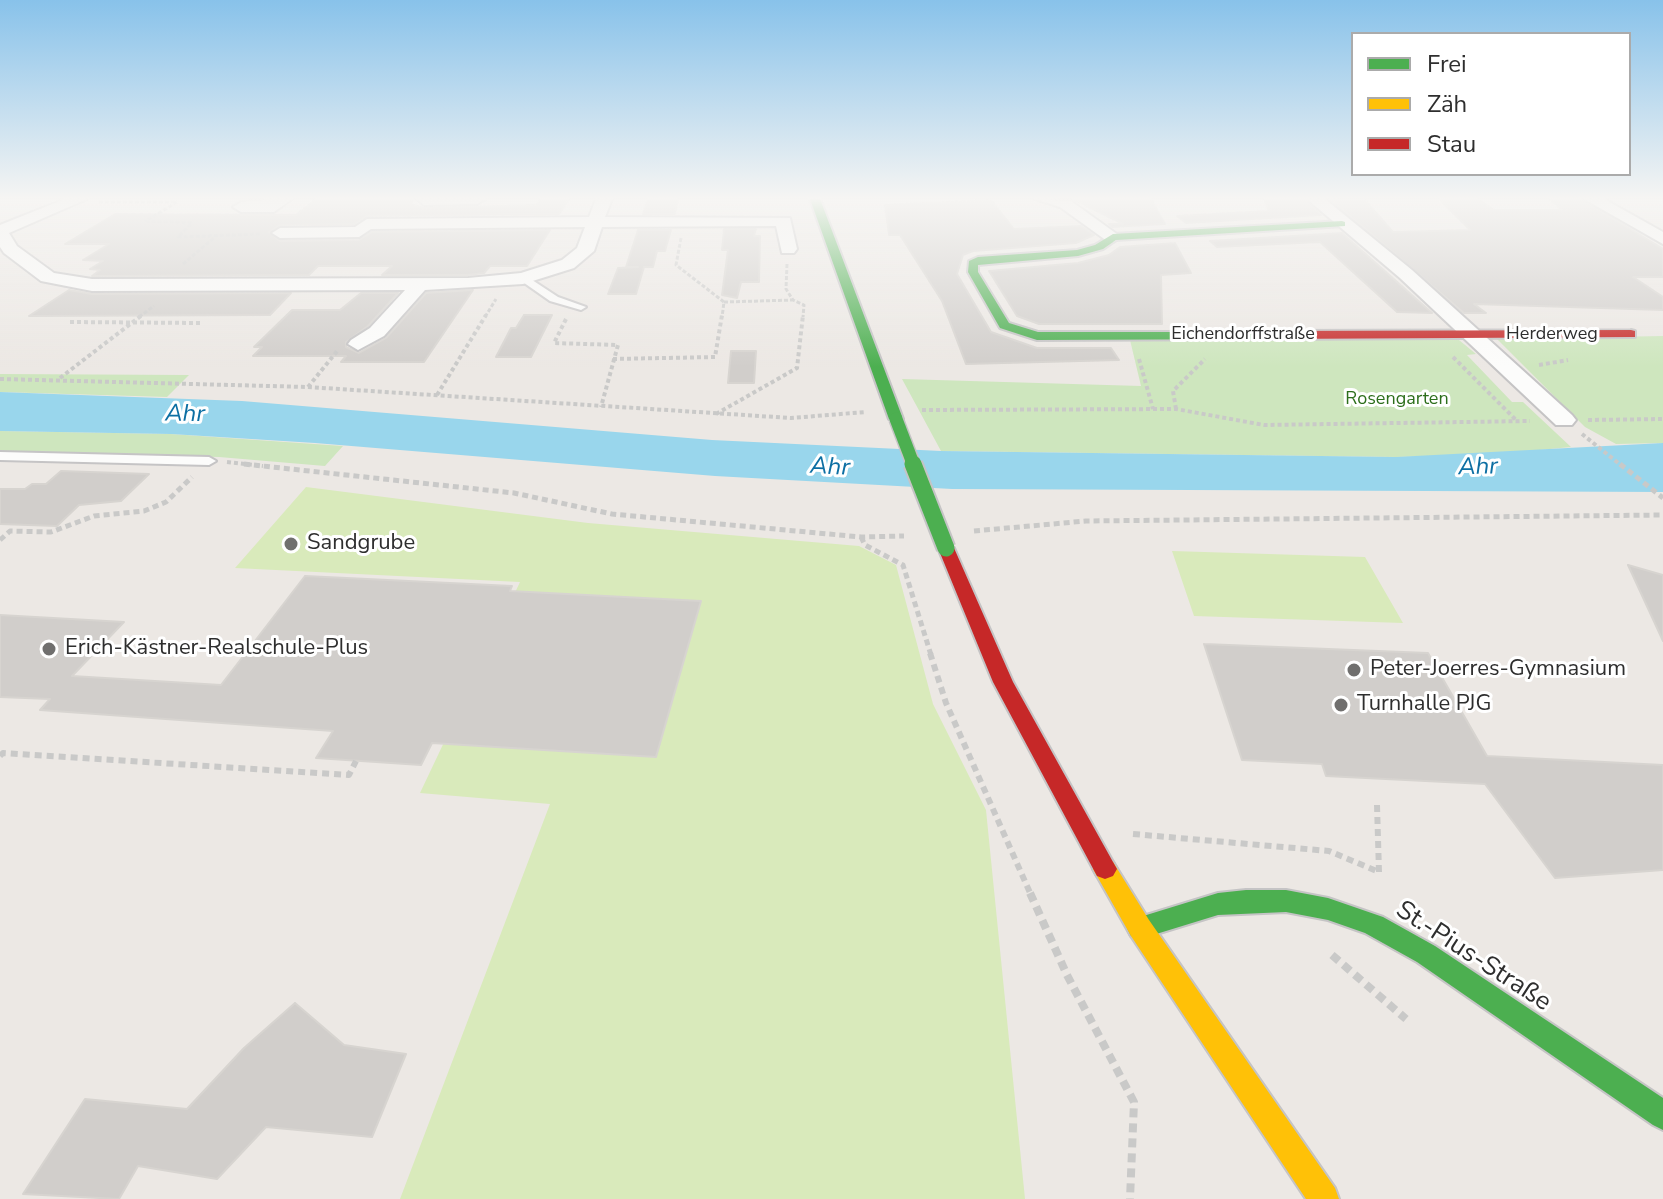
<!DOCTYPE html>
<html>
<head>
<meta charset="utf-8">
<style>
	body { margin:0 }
	#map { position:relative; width:1663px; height:1199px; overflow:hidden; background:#ece8e4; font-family:"Nunito Sans",sans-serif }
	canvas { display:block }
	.legend { position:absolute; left:1351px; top:32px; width:280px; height:144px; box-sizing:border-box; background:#fff; border:2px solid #ababab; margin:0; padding:10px 14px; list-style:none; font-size:24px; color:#2e2e2e }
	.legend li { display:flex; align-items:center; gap:16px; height:40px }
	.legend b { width:40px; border:2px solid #ababab }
</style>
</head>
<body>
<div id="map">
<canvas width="1663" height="1199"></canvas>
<ul class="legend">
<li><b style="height:10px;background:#4caf50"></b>Frei</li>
<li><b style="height:10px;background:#ffc107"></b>Zäh</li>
<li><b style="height:10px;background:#c62828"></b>Stau</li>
</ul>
</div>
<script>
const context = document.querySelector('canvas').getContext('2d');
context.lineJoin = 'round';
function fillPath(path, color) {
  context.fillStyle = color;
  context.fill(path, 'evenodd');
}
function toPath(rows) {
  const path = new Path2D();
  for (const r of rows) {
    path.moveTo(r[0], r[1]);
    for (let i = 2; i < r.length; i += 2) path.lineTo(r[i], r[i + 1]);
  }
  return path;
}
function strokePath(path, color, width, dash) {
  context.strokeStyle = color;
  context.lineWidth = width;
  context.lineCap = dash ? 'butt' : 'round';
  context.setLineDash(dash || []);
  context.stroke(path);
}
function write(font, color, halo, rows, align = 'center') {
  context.font = font + ' "Nunito Sans",sans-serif';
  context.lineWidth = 6;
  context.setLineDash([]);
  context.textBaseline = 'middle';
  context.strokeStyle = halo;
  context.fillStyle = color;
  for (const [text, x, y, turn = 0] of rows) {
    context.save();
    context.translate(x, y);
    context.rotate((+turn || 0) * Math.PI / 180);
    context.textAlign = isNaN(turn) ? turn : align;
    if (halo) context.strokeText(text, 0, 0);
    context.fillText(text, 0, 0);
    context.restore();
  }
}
const green = toPath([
	[1663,336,1663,443,1616,444,1585,427,1497,339],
	[1130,340,1459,340,1476,354,1467,355,1512,402,1523,402,1571,447,1487,455,1396,457,941,451,902,379,1141,386],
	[0,374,189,375,167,397,0,392],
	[0,431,171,434,343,446,325,466,219,457,0,452]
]);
const pitch = toPath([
	[306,487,588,523,859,546,896,565,933,704,986,810,1025,1199,400,1199,550,804,420,793,520,582,235,568],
	[1172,551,1365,557,1403,623,1194,616]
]);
const water = toPath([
	[0,392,242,401,712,440,941,451,1396,457,1663,443,1663,492,952,489,715,476,315,443,171,434,0,431]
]);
const stream = toPath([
	[1328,201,1368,228]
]);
const building = toPath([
	[316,199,414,199,411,204,424,208,536,205,541,199,569,199,559,214,367,216,354,224,280,225,269,232,280,241,359,240,372,232,550,230,527,266,490,266,484,273,468,275,382,275,392,266,318,266,309,275,92,276,100,270,90,269,103,261,83,260,109,244,65,244,115,214,296,215,316,199],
	[648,199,678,199,675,214,643,214,648,199],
	[1073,199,1151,199,1165,224,1112,227,1109,224,1123,224,1073,199],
	[1264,199,1304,199,1321,215,1186,223,1177,216,1269,211,1264,199],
	[1330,199,1365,200,1393,232,1470,230,1439,199,1478,199,1494,210,1562,210,1550,199,1581,199,1663,249,1663,277,1633,277,1663,297,1663,310,1474,304,1486,313,1464,313,1330,199],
	[991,200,1014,229,1081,226,1094,235,1076,243,973,251,963,255,957,274,991,332,1037,348,1111,348,1119,360,966,364,942,301,900,235,889,235,885,205,991,200],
	[724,229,756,229,754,236,760,236,759,282,741,282,737,298,722,295,728,250,722,250,724,229],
	[638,230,671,230,665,251,657,251,653,267,644,267,636,294,608,294,618,268,638,267,626,267,638,230],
	[1342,233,1432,313,1397,312,1320,242,1217,247,1210,241,1342,233],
	[1175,243,1191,273,1161,275,1162,324,1039,324,1017,316,989,271,1078,263,1109,255,1120,247,1175,243],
	[69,290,92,294,291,293,270,315,29,316,69,290],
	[473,290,424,362,341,362,346,356,253,356,262,347,254,347,292,310,340,310,361,293,398,293,368,326,346,342,346,347,359,353,386,338,426,293,473,290],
	[524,315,552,315,531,357,496,357,511,328,516,328,524,315],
	[731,351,756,351,754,383,728,383,731,351],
	[61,471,149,474,121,501,79,505,57,526,0,524,0,489,25,489,32,484,46,484,61,471],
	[1628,565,1663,575,1663,641,1628,565],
	[305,576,512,586,510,591,701,601,656,757,432,743,421,765,316,758,333,731,40,710,50,699,0,697,0,615,124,622,72,676,221,685,305,576],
	[1204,644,1428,653,1487,756,1663,765,1663,870,1555,878,1485,784,1326,776,1322,764,1242,760,1204,644],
	[295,1003,344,1045,406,1054,372,1137,266,1127,217,1179,138,1166,119,1199,23,1194,85,1099,187,1109,244,1048,295,1003]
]);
const pathFar4 = toPath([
	[99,202,177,202,146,221,192,223,178,237,260,234],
	[681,238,676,265,724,302,722,317],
	[183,264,215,237],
	[787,264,786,289,793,300,804,305,803,317],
	[724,302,793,300],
	[139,317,154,306],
	[485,317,496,299]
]);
const pathFar3 = toPath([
	[566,319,554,343,618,345,601,407],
	[70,322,202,323],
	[1453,357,1516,420],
	[613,359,715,357,722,315],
	[1139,359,1153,409],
	[1539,365,1568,360],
	[60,378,142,315],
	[0,379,308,387,791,418,866,412],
	[308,387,338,350],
	[437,395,486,315],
	[1176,409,1173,391,1205,359],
	[922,410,1176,409,1264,425,1530,421],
	[716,414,797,368,803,315],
	[1588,420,1663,419],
	[1582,434,1622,466],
	[227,462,263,466]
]);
const pathFar2 = toPath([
	[244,464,514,493,612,514,861,537,904,536],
	[1620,464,1663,498],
	[974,531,1086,521,1663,515],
	[861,537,865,545,903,565,931,655],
	[0,540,10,531,51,532,94,516,144,511,166,502,192,477]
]);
const pathFar1 = toPath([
	[930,653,946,703,1031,895],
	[0,756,3,753,349,775,356,761],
	[1377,805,1379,872],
	[1133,834,1329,851,1379,872]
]);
const path = toPath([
	[1030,893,1067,975,1134,1102,1130,1199],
	[1332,955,1406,1019]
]);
const lane = toPath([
	[520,276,526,276,558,297,586,307,581,310,550,301,520,280,520,276],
	[0,452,209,457,216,461,209,465,0,460,0,452]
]);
const street = toPath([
	[65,199,87,199,9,233,17,246,54,273,92,279,468,278,521,273,562,260,577,248,585,227,371,229,359,237,280,238,272,233,280,228,355,227,367,219,589,217,596,199,612,199,605,217,790,218,797,249,794,253,782,253,776,226,602,227,594,251,574,268,523,284,425,290,384,336,358,350,348,344,351,340,370,328,405,290,92,291,41,281,4,253,0,247,0,225,65,199],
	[274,199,292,199,274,212,241,212,233,207,241,202,274,199],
	[417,199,485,199,477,204,424,205,417,199],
	[1035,199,1071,201,1121,237,1113,242,1107,241,1060,207,1035,199],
	[1307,199,1325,199,1412,270,1572,415,1576,420,1572,425,1556,425,1400,278,1307,199],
	[1584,199,1604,199,1663,232,1663,244,1584,199]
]);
const fast = toPath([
	[810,199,820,199,903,419,901,422,896,423,889,419,810,199],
	[1342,221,1345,222,1345,226,1116,240,1103,249,1078,256,978,265,978,272,1009,323,1038,332,1276,332,1278,335,1272,339,1037,340,1000,328,968,272,969,261,978,257,1077,250,1095,245,1113,234,1342,221],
	[1246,890,1286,890,1328,898,1383,917,1435,946,1663,1098,1663,1130,1653,1125,1417,962,1365,933,1328,920,1286,912,1218,915,1140,939,1131,936,1127,928,1131,920,1140,917,1218,893,1246,890]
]);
const slow = toPath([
	[1105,859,1113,862,1149,920,1335,1188,1339,1199,1306,1199,1131,936,1093,869,1097,862,1105,859]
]);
const jam = toPath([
	[1631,330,1635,331,1635,337,1272,339,1266,335,1272,331,1631,330],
	[946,543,954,548,1013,682,1113,862,1117,869,1113,876,1105,879,1097,876,993,682,938,548,946,543]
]);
const fastBridgeFar1 = toPath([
	[896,419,914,466]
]);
const fastBridge = toPath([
	[913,464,946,548]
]);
const markers = [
	[291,544,8,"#706f6e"],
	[49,649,8,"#706f6e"],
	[1354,670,8,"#706f6e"],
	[1341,705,8,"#706f6e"]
];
const farStreetnames = [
	["Eichendorffstraße",1243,335],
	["Herderweg",1552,335]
];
const farParknames = [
	["Rosengarten",1397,400]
];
const poiNames = [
	["Sandgrube",307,544],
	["Erich-Kästner-Realschule-Plus",65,649],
	["Peter-Joerres-Gymnasium",1370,670],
	["Turnhalle PJG",1357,705]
];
const waterNames = [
	["Ahr",185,415,1],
	["Ahr",830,468,3],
	["Ahr",1478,468,-1]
];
const nearStreetnames = [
	["St.-Pius-Straße",1473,957,33]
];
fillPath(green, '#cee6be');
fillPath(pitch, '#d9eabb');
fillPath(water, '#99d6ec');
strokePath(stream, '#99d6ec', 5);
fillPath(building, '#d1cecb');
strokePath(building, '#d7d4d0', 2);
strokePath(lane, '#c5c4c5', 4);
strokePath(street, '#c5c4c5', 4);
strokePath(fast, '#c5c4c5', 4);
strokePath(slow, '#c5c4c5', 4);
strokePath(jam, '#c5c4c5', 4);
strokePath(pathFar4, '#c9c9c8', 3, [4, 2]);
strokePath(pathFar3, '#c9c9c8', 4, [4, 3]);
strokePath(pathFar2, '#c9c9c8', 5, [6, 4]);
strokePath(pathFar1, '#c9c9c8', 6, [7, 5]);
strokePath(path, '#c9c9c8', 8, [9, 6]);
fillPath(lane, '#fcfcfb');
fillPath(street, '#fcfcfb');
fillPath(fast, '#4caf50');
fillPath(slow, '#ffc107');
fillPath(jam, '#c62828');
strokePath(fastBridgeFar1, '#c5c4c5', 16, []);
strokePath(fastBridge, '#c5c4c5', 21, []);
strokePath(fastBridgeFar1, '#4caf50', 13);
strokePath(fastBridge, '#4caf50', 17);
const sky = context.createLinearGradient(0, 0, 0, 367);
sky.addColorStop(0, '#88c2ea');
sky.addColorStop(0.54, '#f6f5f3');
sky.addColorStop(1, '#f6f5f300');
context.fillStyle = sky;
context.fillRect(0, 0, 1663, 367);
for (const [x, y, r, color] of markers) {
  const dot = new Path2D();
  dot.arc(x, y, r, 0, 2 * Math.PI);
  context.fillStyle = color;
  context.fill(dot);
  strokePath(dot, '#fff', 3);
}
write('18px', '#2e2e2e', '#fff', farStreetnames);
write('18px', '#2c6e1b', '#fff', farParknames);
write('22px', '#2e2e2e', '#fff', poiNames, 'left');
write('italic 24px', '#0d6fa3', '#fff', waterNames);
write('26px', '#2e2e2e', '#fff', nearStreetnames);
</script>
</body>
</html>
